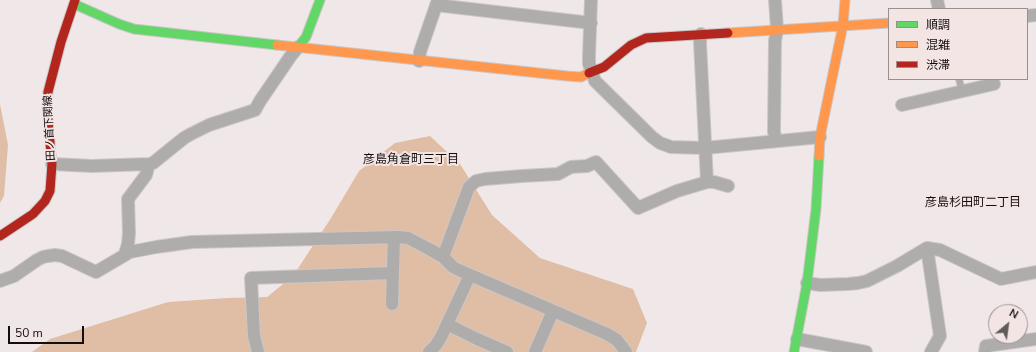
<!DOCTYPE html>
<html>
<head>
<meta charset="utf-8">
<style>
	body { margin:0 }
	#map { position:relative; width:1036px; height:352px; overflow:hidden; background:#f0e8e8; font-family:"Nunito Sans","Noto Sans JP",sans-serif }
	canvas { display:block }
	.legend { position:absolute; left:888px; top:8px; width:140px; height:72px; box-sizing:border-box; background:#f4e5e5; border:1px solid #9a8f8f; margin:0; padding:5px 7px; list-style:none; font-size:12px; color:#130e0e }
	.legend li { display:flex; align-items:center; gap:8px; height:20px }
	.legend b { width:20px; border:1px solid #9a8f8f }
	.north { position:absolute; left:988px; top:304px; width:40px; height:40px; box-sizing:border-box; background:#f4e5e5; border:1px solid #9a8f8f; border-radius:50%; rotate:29deg; font-size:11px; font-weight:700; line-height:16px; text-align:center; color:#130e0e }
	.north::after { content:''; display:block; margin:auto; width:14px; height:18px; background:#605a5a; clip-path:polygon(50% 0,100% 100%,50% 72%,0 100%) }
	.scale { position:absolute; left:8px; top:326px; width:76px; height:18px; box-sizing:border-box; border:2px solid #130e0e; border-top:0; padding-left:5px; font-size:12px; line-height:14px; white-space:nowrap; color:#130e0e; -webkit-text-stroke:3px #f4e5e5; paint-order:stroke }
</style>
</head>
<body>
<div id="map">
<canvas width="1036" height="352"></canvas>
<ul class="legend">
<li><b style="height:5px;background:#63d668"></b>順調</li>
<li><b style="height:5px;background:#ff974d"></b>混雑</li>
<li><b style="height:5px;background:#b3261e"></b>渋滞</li>
</ul>
<div class="north">N</div>
<div class="scale">50 m</div>
</div>
<script>
const context = document.querySelector('canvas').getContext('2d');
context.lineJoin = 'round';
function fillPath(path, color) {
  context.fillStyle = color;
  context.fill(path, 'evenodd');
}
function toPath(rows) {
  const path = new Path2D();
  for (const r of rows) {
    path.moveTo(r[0], r[1]);
    for (let i = 2; i < r.length; i += 2) path.lineTo(r[i], r[i + 1]);
  }
  return path;
}
function strokePath(path, color, width, dash) {
  context.strokeStyle = color;
  context.lineWidth = width;
  context.lineCap = dash ? 'butt' : 'round';
  context.setLineDash(dash || []);
  context.stroke(path);
}
function write(font, color, halo, rows, align = 'center') {
  context.font = font + ' "Nunito Sans","Noto Sans JP",sans-serif';
  context.lineWidth = 4;
  context.setLineDash([]);
  context.textBaseline = 'middle';
  context.strokeStyle = halo;
  context.fillStyle = color;
  for (const [text, x, y, turn = 0] of rows) {
    context.save();
    context.translate(x, y);
    context.rotate((+turn || 0) * Math.PI / 180);
    context.textAlign = isNaN(turn) ? turn : align;
    if (halo) context.strokeText(text, 0, 0);
    context.fillText(text, 0, 0);
    context.restore();
  }
}
const forest = toPath([
	[0,104,8,145,4,196,0,203],
	[430,136,460,164,492,215,540,258,633,289,647,323,636,352,32,352,50,339,168,302,227,298,267,297,293,276,331,218,359,171,395,143]
]);
const lane = toPath([
	[959,79,962,91]
]);
const street = toPath([
	[591,0,589,56,589,64,595,81,652,137,660,143,671,147,705,148,820,137],
	[775,0,777,29,775,41,774,132,776,141],
	[937,0,939,9],
	[436,5,591,23],
	[1027,16,1036,15],
	[701,34,700,42,707,182],
	[419,61,420,52,438,0],
	[902,105,994,84,992,79],
	[52,164,92,166,149,164,153,163,184,138,191,134,209,125,255,110,260,101,290,57,298,47],
	[927,248,940,336,931,352],
	[125,254,128,244,129,233,128,199,146,175,149,164],
	[443,257,469,187,476,181,485,179,522,176,558,174,571,167,587,166,596,162,638,208,677,191,707,182,714,182,728,186],
	[0,281,14,276,37,260,43,257,48,256,55,255,62,256,96,272,130,252,156,247,192,242,399,237,408,238,431,250,443,257,453,267,461,271,607,334,617,340,626,352],
	[807,283,820,285,848,284,858,283,867,281,897,266,927,248,940,250,1001,279,1036,272],
	[392,304,394,237],
	[447,324,477,339,507,352],
	[797,339,866,352],
	[258,352,254,336,251,278,393,273],
	[429,352,436,345,441,337,470,275],
	[535,352,553,311],
	[985,352,986,346,1036,339]
]);
const fast = toPath([
	[74,4,119,24,134,29,277,45],
	[298,47,306,37,320,0],
	[794,352,807,283,816,209,819,156]
]);
const slow = toPath([
	[728,33,889,23],
	[277,45,567,76,581,77,589,73],
	[819,156,820,137,843,25,845,0]
]);
const jam = toPath([
	[589,73,604,67,631,45,646,38,728,33],
	[0,236,33,214,45,201,50,191,52,164,47,110,48,92,61,42,75,0]
]);
const streetNames = [
	["田ノ首下関線",50,128,-93]
];
const neighbourhoodNames = [
	["彦島角倉町三丁目",411,160],
	["彦島杉田町二丁目",973,203]
];
fillPath(forest, '#e0bea6');
strokePath(lane, '#ccc6c6', 8);
strokePath(street, '#ccc6c6', 14);
strokePath(fast, '#ccc6c6', 11);
strokePath(slow, '#ccc6c6', 11);
strokePath(jam, '#ccc6c6', 11);
strokePath(lane, '#afacac', 6);
strokePath(street, '#afacac', 12);
strokePath(fast, '#63d668', 9);
strokePath(slow, '#ff974d', 9);
strokePath(jam, '#b3261e', 9);
write('11px', '#130e0e', '#f4e5e5', streetNames);
write('12px', '#130e0e', '#f4e5e5', neighbourhoodNames);
</script>
</body>
</html>
